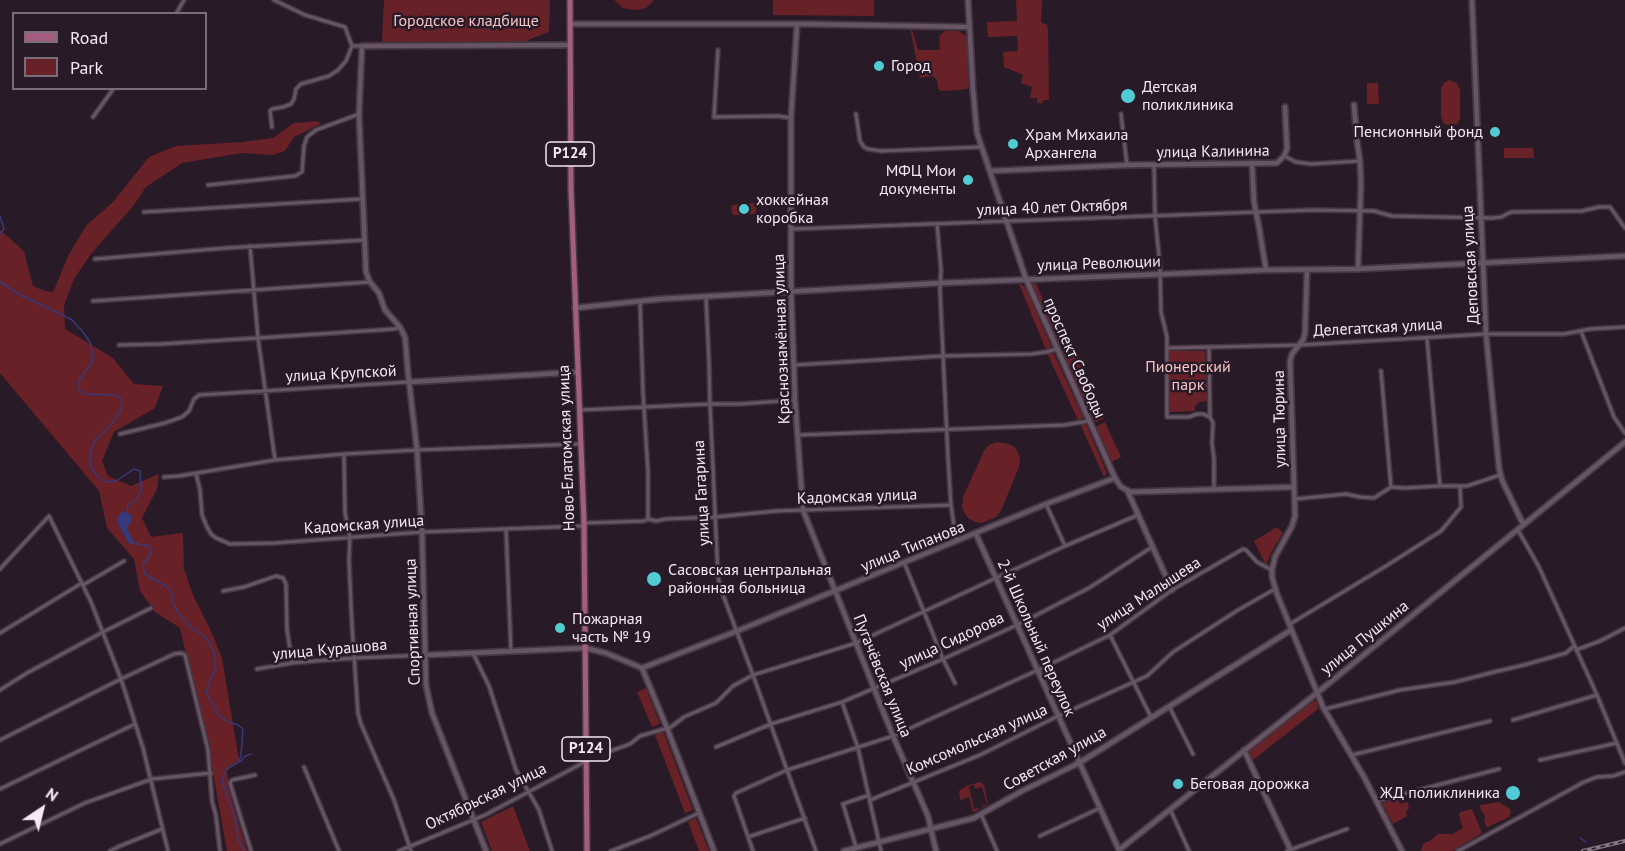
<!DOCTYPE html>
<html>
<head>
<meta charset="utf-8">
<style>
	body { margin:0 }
	#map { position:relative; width:1625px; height:851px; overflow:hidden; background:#291a28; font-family:"PT Sans",sans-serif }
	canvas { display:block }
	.legend { position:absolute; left:12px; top:12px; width:195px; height:78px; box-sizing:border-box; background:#291a28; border:2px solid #7a6d79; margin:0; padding:8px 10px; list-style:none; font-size:18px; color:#f4e9f3 }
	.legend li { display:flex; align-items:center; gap:12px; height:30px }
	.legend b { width:30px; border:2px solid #7a6d79 }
	.north { position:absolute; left:12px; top:779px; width:60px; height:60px; -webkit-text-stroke:4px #291a28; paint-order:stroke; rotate:35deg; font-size:16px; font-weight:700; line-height:24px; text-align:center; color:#f4e9f3 }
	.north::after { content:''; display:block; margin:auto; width:21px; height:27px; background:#f4e9f3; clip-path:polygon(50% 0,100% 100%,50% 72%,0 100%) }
</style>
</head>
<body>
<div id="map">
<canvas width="1625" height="851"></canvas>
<ul class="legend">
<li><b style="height:8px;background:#a35d80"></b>Road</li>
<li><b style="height:16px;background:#682126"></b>Park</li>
</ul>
<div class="north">N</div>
</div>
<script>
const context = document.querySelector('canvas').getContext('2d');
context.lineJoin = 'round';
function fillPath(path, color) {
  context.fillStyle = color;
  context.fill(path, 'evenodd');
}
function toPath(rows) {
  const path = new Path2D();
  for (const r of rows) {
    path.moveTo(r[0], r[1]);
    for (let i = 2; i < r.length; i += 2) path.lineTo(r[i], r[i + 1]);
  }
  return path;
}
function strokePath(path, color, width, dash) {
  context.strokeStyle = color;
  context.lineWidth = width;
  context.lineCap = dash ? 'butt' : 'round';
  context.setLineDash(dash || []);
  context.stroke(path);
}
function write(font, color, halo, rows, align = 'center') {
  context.font = font + ' "PT Sans",sans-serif';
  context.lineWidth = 5;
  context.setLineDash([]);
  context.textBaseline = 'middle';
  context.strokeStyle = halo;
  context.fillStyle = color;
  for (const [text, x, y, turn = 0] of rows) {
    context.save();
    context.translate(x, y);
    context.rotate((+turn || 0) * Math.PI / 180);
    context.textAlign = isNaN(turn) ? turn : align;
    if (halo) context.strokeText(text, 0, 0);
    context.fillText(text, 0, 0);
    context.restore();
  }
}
const green = toPath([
	[384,0,550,0,549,32,530,39,526,43,382,42],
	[614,0,654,0,646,8,635,10,623,8],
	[773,0,874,0,874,16,773,15],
	[1016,0,1042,0,1041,22,1047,25,1048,30,1049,100,1043,100,1043,103,1037,103,1037,98,1030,98,1032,87,1021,83,1023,75,1004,67,1003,52,1018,51,1017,36,988,37,987,22,1017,21],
	[910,28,912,29,918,50,940,50,939,36,945,31,958,31,965,35,967,40,969,86,967,89,941,91,938,88,937,80,934,77,931,76,920,78],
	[1449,80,1457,83,1460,90,1460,119,1457,124,1450,126,1443,123,1441,116,1441,88,1444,83],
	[1367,83,1378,83,1379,104,1367,104],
	[317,121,321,124,294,137,285,151,272,155,242,153,182,163,146,187,134,205,91,254,74,279,64,306,65,329,113,358,134,384,163,386,155,408,114,432,102,461,108,476,131,486,159,474,157,489,142,518,151,537,183,533,184,569,193,595,210,629,222,658,239,760,227,771,230,793,247,851,227,851,211,761,180,628,155,612,140,591,134,559,107,528,99,491,0,373,0,230,24,251,33,286,45,291,53,292,69,254,86,226,113,202,149,157,176,146,242,142,273,138,294,123],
	[1504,148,1533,148,1534,158,1504,158],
	[754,203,757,208,755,214,733,215,732,213,731,206,733,205],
	[1035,281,1047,309,1052,307,1068,341,1060,344,1057,343,1031,285,1032,282],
	[1019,284,1024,286,1027,290,1051,346,1050,349,1046,350],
	[1066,347,1069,355,1076,352,1088,378,1079,383,1075,382,1061,352,1062,349],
	[1169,351,1205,351,1208,401,1199,402,1195,406,1195,411,1170,412],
	[1051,352,1054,354,1083,417,1081,419,1078,420,1047,353],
	[1081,385,1083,389,1090,386,1104,418,1096,422,1092,420,1079,389],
	[1105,422,1121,457,1112,462,1109,460,1096,428,1097,426],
	[1080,424,1084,424,1087,426,1106,471,1106,474,1104,477],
	[996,442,1009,444,1015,447,1020,457,1019,467,1001,511,996,517,982,523,975,522,968,518,964,512,962,507,963,497,984,451,989,445],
	[1277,527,1283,533,1272,551,1266,565,1254,541],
	[646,688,660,724,652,727,637,692],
	[1314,700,1317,703,1318,709,1253,760,1251,759,1248,751],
	[663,731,693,810,685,813,655,735],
	[980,782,984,785,988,804,983,808,982,806,987,804,982,787,975,789,974,785,969,786,974,809,979,808,979,810,973,812,969,797,960,800,959,791,966,786],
	[1398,799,1400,804,1406,802,1408,803,1409,809,1406,811,1407,816,1393,824,1382,803],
	[1499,802,1509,808,1511,812,1509,817,1488,827,1486,826,1484,820,1485,817,1482,811,1481,811,1480,805],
	[513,806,530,851,492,851,481,822],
	[1472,809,1482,833,1452,851,1421,851,1423,844,1431,840,1438,834,1452,834,1463,828,1459,815,1460,812],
	[696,818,709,851,699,851,688,822]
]);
const water = toPath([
	[124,511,130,514,132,517,132,520,127,529,134,541,133,545,128,542,118,524,118,516]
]);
const stream = toPath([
	[0,216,4,229,0,234],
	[0,282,22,296,57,312,72,320,83,332,91,344,93,361,79,380,79,390,85,394,116,395,122,400,121,410,114,421,94,442,90,455,91,467,97,476,106,482,116,481,134,469,140,471,141,489,137,499,128,505,127,513],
	[134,543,149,546,151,553,143,565,145,574,169,588,173,596,172,600,176,609,181,616,189,626,204,636,210,643,215,656,215,667,206,692,219,715,228,722,238,725,243,729,241,756,238,762],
	[1580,838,1586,842],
	[244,851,238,839,236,821,222,781,226,769,241,761,245,756,251,754]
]);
const minor = toPath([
	[274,0,305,15,345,27,352,46,362,46],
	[176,14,184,0],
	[718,50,714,117,778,116,791,118],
	[856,114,860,141,864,147,868,149,881,151,981,147],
	[1121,114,1127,165],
	[93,117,114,88],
	[272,127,270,111,272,109,283,107,291,104,294,99,296,89,301,84,329,76,338,70,346,61,352,46],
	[1284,156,1296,162,1311,164,1360,161],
	[1154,165,1155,216,1160,266,1161,312,1167,337,1167,417,1189,417,1197,414,1203,414,1210,417],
	[208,185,295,176,302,172,304,146,307,137,316,130,359,114],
	[144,212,362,199],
	[937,224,941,270,940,291,948,458,951,505,956,540],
	[792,229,1313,210,1374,211,1392,216,1492,218,1501,217,1511,212,1582,211,1599,207,1610,207,1625,228],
	[250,246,258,338,275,460],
	[95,259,226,248,365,240],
	[706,297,709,362,710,404,718,576,720,587,753,675,816,851],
	[93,301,370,282],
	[640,302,643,392,648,472,648,519],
	[1581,331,1614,417,1625,433],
	[1427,338,1440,486],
	[119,345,161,344,258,338,394,329,400,327],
	[1167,348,1300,345,1486,334,1564,334,1590,329,1625,327],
	[1209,348,1210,417,1213,423,1212,443,1214,459,1214,489],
	[794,365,943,356,1031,354,1046,352,1057,349],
	[1381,371,1391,487],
	[580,410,710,404,740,404,795,400],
	[120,434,165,423,182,417,189,411,194,399,199,395,408,382],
	[798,435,1064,425,1089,421],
	[344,454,345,513,350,538,349,560,352,626,358,713,361,724,394,800,411,851],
	[196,473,200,490,202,515,207,527,211,534,216,538,230,544,275,543,422,532,584,526],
	[164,477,179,476,275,460,344,454,417,450,580,444],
	[1295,499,1346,494,1360,497,1374,498,1391,487,1405,488,1440,486,1467,486,1500,475],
	[1046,504,1065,546],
	[585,523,644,521,648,519,656,521,666,519,715,517,776,511,951,505],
	[506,529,511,651],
	[1518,530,1539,567,1597,695,1625,763],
	[904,562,943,659,955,683],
	[0,569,49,516,91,602,121,679,143,748,168,851],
	[83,585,124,561],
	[223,591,244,587,276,576,283,578,286,584,287,629,292,663],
	[1290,624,1386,566,1441,531,1461,507,1460,487],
	[0,633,82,583],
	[1110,635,1151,717],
	[1576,650,1600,641,1625,628],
	[473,653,489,686,516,770,539,810,552,851],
	[257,669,292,663,314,661,355,658,426,655],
	[0,690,27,673,103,632,151,608],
	[842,702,858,748,881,851],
	[1169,706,1193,754],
	[1325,709,1400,690,1455,682,1498,671,1524,665,1566,653,1574,646],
	[1513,720,1597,695],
	[0,740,121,679,174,654,181,653,185,655,208,750,212,801,216,816,220,851],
	[716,747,771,724,842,702,943,659,1017,625,1089,588,1152,547],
	[1352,755,1490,721],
	[1540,760,1617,743],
	[304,767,339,851],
	[0,789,135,724],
	[870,800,980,755,1058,716,1147,676,1173,652,1238,610,1275,589],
	[1377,801,1499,769],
	[1170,809,1189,851],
	[981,814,997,851],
	[1040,836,1100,808],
	[748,837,805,818],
	[0,844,85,803,152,779,211,773],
	[856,847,843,804,869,795],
	[110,851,120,846,162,829],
	[251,851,230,783,232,780,255,775],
	[399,851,485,815,594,757,630,744,640,736,671,727,684,717,716,703,733,686,753,675,856,643,1065,546,1138,515],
	[611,851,650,836,699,813],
	[753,851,734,796,736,793,787,770,893,736,1038,670,1110,635,1172,590,1243,549,1246,550,1257,562,1272,570],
	[1287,851,1347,829],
	[1458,851,1584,782,1597,777,1613,776,1625,772]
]);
const tertiary = toPath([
	[1472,0,1486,334,1499,468,1502,480,1523,524],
	[570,24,806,24,969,27],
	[797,24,791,118,791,291,795,400,803,510,893,736,928,816,936,851],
	[1354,105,1357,141,1360,161,1361,184,1358,269],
	[1252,163,1254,202,1259,227,1266,270],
	[990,171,1127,165,1277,163,1284,156,1287,149,1285,107],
	[1307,270,1305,333,1303,340,1292,354,1290,361,1295,516,1292,526,1275,557,1272,570,1272,577,1277,594,1323,707,1364,777,1402,851],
	[1026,279,1115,478,1121,487,1131,492,1294,487],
	[410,382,577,372],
	[1128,492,1172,590],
	[976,534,1119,850,1317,693,1625,442],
	[426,655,585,648,606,653,642,668,737,631,1046,504,1115,478],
	[642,668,667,728,714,851],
	[1244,750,1291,851],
	[486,851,432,713,426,685,422,532,417,450,408,373,405,337,400,327,385,310,379,293,370,282,366,272,359,114,362,46,570,45],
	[844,851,974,818,1022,791,1079,763,1291,630]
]);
const secondary = toPath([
	[968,0,973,90,977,133,1026,279],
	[575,308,660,299,941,283,1266,270,1358,269,1625,256]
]);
const primary = toPath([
	[570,0,571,190,584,523,587,851]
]);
const rail = toPath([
	[1583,851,1625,841]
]);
const markers = [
	[879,66,6,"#51ccd5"],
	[1128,96,8,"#51ccd5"],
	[1495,132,6,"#51ccd5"],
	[1013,144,6,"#51ccd5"],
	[968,180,6,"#51ccd5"],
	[744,209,6,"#51ccd5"],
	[654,579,8,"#51ccd5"],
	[560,628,6,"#51ccd5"],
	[1178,784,6,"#51ccd5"],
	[1513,793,8,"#51ccd5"]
];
const shields = [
	[570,154,48],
	[586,749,48]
];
const shieldNames = [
	["Р124",570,154],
	["Р124",586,749]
];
const parkNames = [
	["Городское кладбище",466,21],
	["Пионерский",1188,367],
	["парк",1188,385]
];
const poiNames = [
	["Город",891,66],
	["Детская",1142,87],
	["поликлиника",1142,105],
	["Пенсионный фонд",1483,132,"right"],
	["Храм Михаила",1025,135],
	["Архангела",1025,153],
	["МФЦ Мои",956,171,"right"],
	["документы",956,189,"right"],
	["хоккейная",756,200],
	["коробка",756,218],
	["Сасовская центральная",668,570],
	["районная больница",668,588],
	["Пожарная",572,619],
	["часть № 19",572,637],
	["Беговая дорожка",1190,784],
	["ЖД поликлиника",1500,793,"right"]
];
const streetNames = [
	["улица Калинина",1213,152,-1],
	["улица 40 лет Октября",1052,208,-2],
	["улица Революции",1099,264,-2],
	["Деповская улица",1471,265,-93],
	["Делегатская улица",1378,328,-3],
	["Краснознамённая улица",782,339,-92],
	["проспект Свободы",1074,358,66],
	["улица Крупской",341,374,-3],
	["улица Тюрина",1280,419,-91],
	["Ново-Елатомская улица",567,448,-92],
	["улица Гагарина",702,493,-93],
	["Кадомская улица",857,497,-2],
	["Кадомская улица",364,525,-4],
	["улица Типанова",913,547,-22],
	["улица Малышева",1149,594,-33],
	["Спортивная улица",413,622,-92],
	["2-й Школьный переулок",1036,638,66],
	["улица Пушкина",1365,638,-39],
	["улица Сидорова",952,641,-25],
	["улица Курашова",330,650,-5],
	["Пугачёвская улица",882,676,68],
	["Комсомольская улица",977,740,-24],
	["Советская улица",1055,759,-29],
	["Октябрьская улица",486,797,-26]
];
fillPath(green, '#682126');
fillPath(water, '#373a7a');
strokePath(stream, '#373a7a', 1.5);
strokePath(minor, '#433742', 6);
strokePath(tertiary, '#433742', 8);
strokePath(secondary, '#433742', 8);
strokePath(primary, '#433742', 8);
strokePath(minor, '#675566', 3);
strokePath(tertiary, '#675566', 4.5);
strokePath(secondary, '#675566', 4.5);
strokePath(primary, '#a35d80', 5);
strokePath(rail, '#857884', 4);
strokePath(rail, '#291a28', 1.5, [4.5]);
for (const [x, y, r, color] of markers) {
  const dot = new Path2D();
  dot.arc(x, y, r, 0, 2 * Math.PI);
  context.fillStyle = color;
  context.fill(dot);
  strokePath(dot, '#291a28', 2);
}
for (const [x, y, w] of shields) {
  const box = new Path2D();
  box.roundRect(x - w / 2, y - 12, w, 24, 4.5);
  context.fillStyle = '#291a28';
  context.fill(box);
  strokePath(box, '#f4e9f3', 1.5);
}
write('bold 15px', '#f4e9f3', null, shieldNames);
write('16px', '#f5c5c4', '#291a28', parkNames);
write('16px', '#f4e9f3', '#291a28', poiNames, 'left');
write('16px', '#f4e9f3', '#291a28', streetNames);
</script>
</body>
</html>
